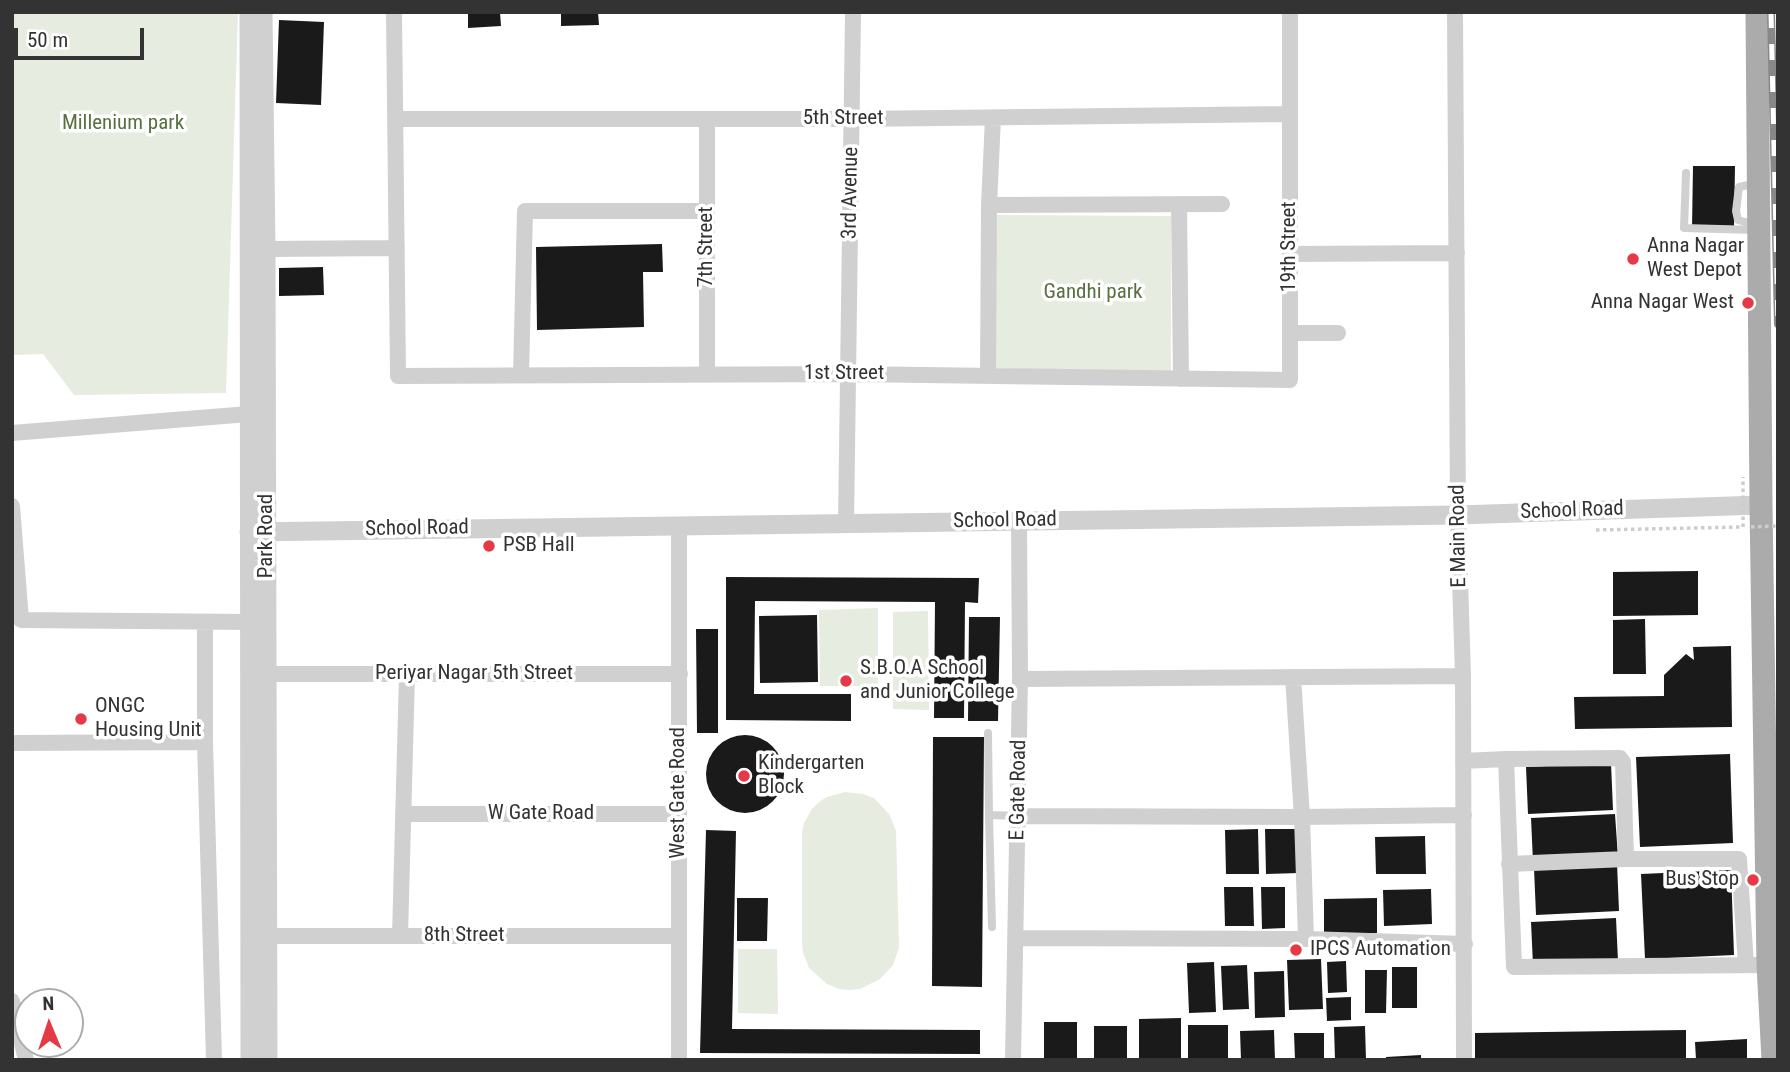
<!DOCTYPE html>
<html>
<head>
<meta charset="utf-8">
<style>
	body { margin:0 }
	#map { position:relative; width:1790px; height:1072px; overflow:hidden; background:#fff; font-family:"Roboto Condensed",sans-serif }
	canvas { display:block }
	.frame { position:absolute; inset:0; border:14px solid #333; pointer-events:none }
	.north { position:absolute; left:14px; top:988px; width:70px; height:70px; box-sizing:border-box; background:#fff; border:2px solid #adadad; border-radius:50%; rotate:358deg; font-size:19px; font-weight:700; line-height:28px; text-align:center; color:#333 }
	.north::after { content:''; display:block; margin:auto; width:24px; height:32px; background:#e63946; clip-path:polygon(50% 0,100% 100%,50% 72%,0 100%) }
	.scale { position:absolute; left:14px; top:28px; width:130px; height:32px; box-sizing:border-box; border:4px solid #333; border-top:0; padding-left:9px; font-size:21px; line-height:24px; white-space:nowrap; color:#333; -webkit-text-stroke:5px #fff; paint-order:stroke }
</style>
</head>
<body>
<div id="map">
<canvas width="1790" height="1072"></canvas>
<div class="frame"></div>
<div class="north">N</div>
<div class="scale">50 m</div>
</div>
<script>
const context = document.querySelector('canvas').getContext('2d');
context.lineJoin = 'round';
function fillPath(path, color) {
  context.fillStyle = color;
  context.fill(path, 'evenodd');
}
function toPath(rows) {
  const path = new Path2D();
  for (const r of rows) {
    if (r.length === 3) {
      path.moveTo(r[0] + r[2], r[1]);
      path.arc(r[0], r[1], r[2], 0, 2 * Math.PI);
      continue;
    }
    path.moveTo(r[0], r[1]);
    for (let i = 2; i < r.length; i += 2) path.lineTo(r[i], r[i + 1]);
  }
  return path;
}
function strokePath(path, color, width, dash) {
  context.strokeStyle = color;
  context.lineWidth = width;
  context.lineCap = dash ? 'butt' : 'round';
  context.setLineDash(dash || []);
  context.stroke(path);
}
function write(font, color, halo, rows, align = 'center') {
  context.font = font + ' "Roboto Condensed",sans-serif';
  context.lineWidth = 7;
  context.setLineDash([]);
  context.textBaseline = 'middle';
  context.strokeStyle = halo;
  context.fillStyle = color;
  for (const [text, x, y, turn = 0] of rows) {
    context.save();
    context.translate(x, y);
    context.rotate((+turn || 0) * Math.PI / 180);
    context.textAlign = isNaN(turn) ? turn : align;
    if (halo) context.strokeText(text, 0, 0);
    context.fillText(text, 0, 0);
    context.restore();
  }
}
const green = toPath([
	[12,12,238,12,226,393,74,395,43,354,12,355],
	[994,215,1171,216,1171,373,993,368],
	[878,608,878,686,820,686,819,610],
	[928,611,929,710,893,709,893,612],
	[845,792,863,794,874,798,889,814,896,831,899,948,893,965,880,979,860,989,850,990,839,989,827,984,809,968,803,952,802,941,802,833,804,823,812,809,819,802,827,797],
	[738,949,777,949,778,1014,738,1013]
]);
const building = toPath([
	[468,12,500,12,501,26,468,28],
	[561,12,598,12,599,25,561,26],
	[279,20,324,22,321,105,276,103],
	[1693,166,1735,166,1734,228,1692,228],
	[662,244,663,272,643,272,644,327,537,330,536,247],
	[323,267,324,295,279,296,279,268],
	[1698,571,1698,615,1613,616,1613,572],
	[726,577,979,578,978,603,965,602,964,718,934,718,935,602,755,601,754,694,851,694,851,721,726,720],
	[817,615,818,682,760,683,759,616],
	[969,617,1000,617,998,721,968,721],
	[1645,619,1646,674,1613,674,1613,620],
	[696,629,718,629,718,733,697,733],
	[1731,646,1732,727,1575,729,1574,697,1664,696,1664,675,1686,654,1694,660,1693,647],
	[745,774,39],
	[933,737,984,737,982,987,932,986],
	[1730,754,1733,843,1640,847,1636,757],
	[1611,763,1613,810,1528,814,1526,767],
	[1615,814,1618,857,1533,862,1531,818],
	[1258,829,1259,874,1226,874,1225,830],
	[1265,829,1298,829,1299,873,1266,874],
	[706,830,736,831,732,1029,980,1030,980,1054,700,1053],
	[1425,836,1426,874,1376,874,1375,837],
	[1617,863,1619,911,1536,915,1534,868],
	[1731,870,1734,955,1645,959,1641,874],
	[1224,887,1253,887,1254,926,1225,926],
	[1261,887,1285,887,1285,928,1262,929],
	[1431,889,1432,924,1384,926,1383,890],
	[737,898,768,898,767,941,737,941],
	[1377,898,1377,933,1324,933,1324,899],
	[1616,918,1618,961,1533,965,1531,922],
	[1321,959,1323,1009,1289,1010,1287,960],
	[1346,961,1347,992,1328,993,1327,962],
	[1214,962,1216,1012,1189,1013,1187,963],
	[1247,965,1249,1009,1223,1010,1221,966],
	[1392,967,1417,967,1417,1008,1392,1008],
	[1365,970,1387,970,1386,1013,1365,1013],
	[1284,971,1285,1017,1255,1018,1254,972],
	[1351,997,1351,1020,1327,1021,1326,998],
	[1181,1018,1181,1060,1139,1060,1139,1019],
	[1044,1022,1077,1022,1077,1060,1044,1060],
	[1188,1025,1228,1025,1228,1060,1188,1060],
	[1094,1026,1127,1026,1127,1060,1094,1060],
	[1365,1026,1366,1060,1335,1060,1334,1027],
	[1274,1030,1275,1060,1241,1060,1240,1031],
	[1686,1030,1686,1060,1475,1060,1475,1033],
	[1294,1033,1324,1033,1324,1060,1295,1060],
	[1747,1039,1747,1060,1696,1060,1695,1042],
	[1421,1055,1421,1060,1386,1060,1386,1057]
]);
const path = toPath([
	[1596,530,1742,527]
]);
const service = toPath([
	[1686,173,1684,228,1756,230],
	[1756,225,1738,220,1736,211,1739,187,1757,183],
	[988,733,989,815,1018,816],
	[989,815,992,927]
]);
const minor = toPath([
	[394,12,398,376,849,374,1290,380,1290,12],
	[1455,12,1458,515,1463,676,1464,1060],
	[395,119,852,119,1290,114],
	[989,205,1222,204],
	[1179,205,1181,379],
	[266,249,397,248],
	[1290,254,1457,253],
	[1290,333,1338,333],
	[521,375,525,211,707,211],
	[707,375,707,119],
	[988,376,989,205,993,118],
	[12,433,249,414],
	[12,506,21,620,249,622],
	[846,524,853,12],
	[205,622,205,742,214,1060],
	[255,674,680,674],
	[1293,677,1302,817,1306,939],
	[1020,679,1463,676],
	[12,743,205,742],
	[1506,759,1620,758,1623,762,1626,859,1739,859,1746,965],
	[1463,761,1506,759,1514,967,1768,965],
	[403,814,679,814],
	[1018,816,1302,817,1464,815],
	[1509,864,1626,859],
	[256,936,679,936],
	[400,936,407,674],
	[1017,938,1306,939,1465,944],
	[12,1001,26,1060],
	[679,1060,679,526],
	[1013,1060,1020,679,1019,521]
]);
const tertiary = toPath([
	[249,12,250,1060],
	[263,12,266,249,268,1060],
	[249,532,1458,515,1761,505]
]);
const primary = toPath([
	[1757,12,1761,505,1768,965,1773,1060]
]);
const rail = toPath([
	[1771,12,1778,324]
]);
const pathBridge = toPath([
	[1743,527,1743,477],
	[1751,527,1778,526]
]);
const markers = [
	[1633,259,7,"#e63946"],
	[1748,303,7,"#e63946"],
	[489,546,7,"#e63946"],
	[846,681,7,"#e63946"],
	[81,719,7,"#e63946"],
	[744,776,7,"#e63946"],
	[1753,880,7,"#e63946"],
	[1296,950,7,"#e63946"]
];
const streetNames = [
	["5th Street",843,119],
	["3rd Avenue",851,193,-89],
	["7th Street",707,247,-90],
	["19th Street",1290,247,-90],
	["1st Street",844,374],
	["School Road",1572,511,-2],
	["School Road",1005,521,-1],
	["School Road",417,529,-1],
	["Park Road",267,536,-90],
	["E Main Road",1459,536,-91],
	["Periyar Nagar 5th Street",474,674],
	["E Gate Road",1019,790,-89],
	["West Gate Road",679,793,-90],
	["W Gate Road",541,814],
	["8th Street",464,936]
];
const parkNames = [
	["Millenium park",123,124],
	["Gandhi park",1093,293]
];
const poiNames = [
	["Anna Nagar",1647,247],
	["West Depot",1647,271],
	["Anna Nagar West",1734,303,"right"],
	["PSB Hall",503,546],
	["S.B.O.A School",860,669],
	["and Junior College",860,693],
	["ONGC",95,707],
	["Housing Unit",95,731],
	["Kindergarten",758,764],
	["Block",758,788],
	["Bus Stop",1739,880,"right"],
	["IPCS Automation",1310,950]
];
fillPath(green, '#e6ecdf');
fillPath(building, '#1a1a1a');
strokePath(path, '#cdcdcd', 3.5, [3.5, 3.5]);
strokePath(service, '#d0d0d0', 8);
strokePath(minor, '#d0d0d0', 16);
strokePath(tertiary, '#d0d0d0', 19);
strokePath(primary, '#ababab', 23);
strokePath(rail, '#888', 8);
strokePath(rail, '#fff', 5, [16]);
strokePath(pathBridge, '#cdcdcd', 3.5, [3.5, 3.5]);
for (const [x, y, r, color] of markers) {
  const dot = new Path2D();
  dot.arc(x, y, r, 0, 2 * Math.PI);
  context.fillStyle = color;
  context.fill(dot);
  strokePath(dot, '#fff', 2.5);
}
write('21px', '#333', '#fff', streetNames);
write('21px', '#56703f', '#fff', parkNames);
write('21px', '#333', '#fff', poiNames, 'left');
</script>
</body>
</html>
